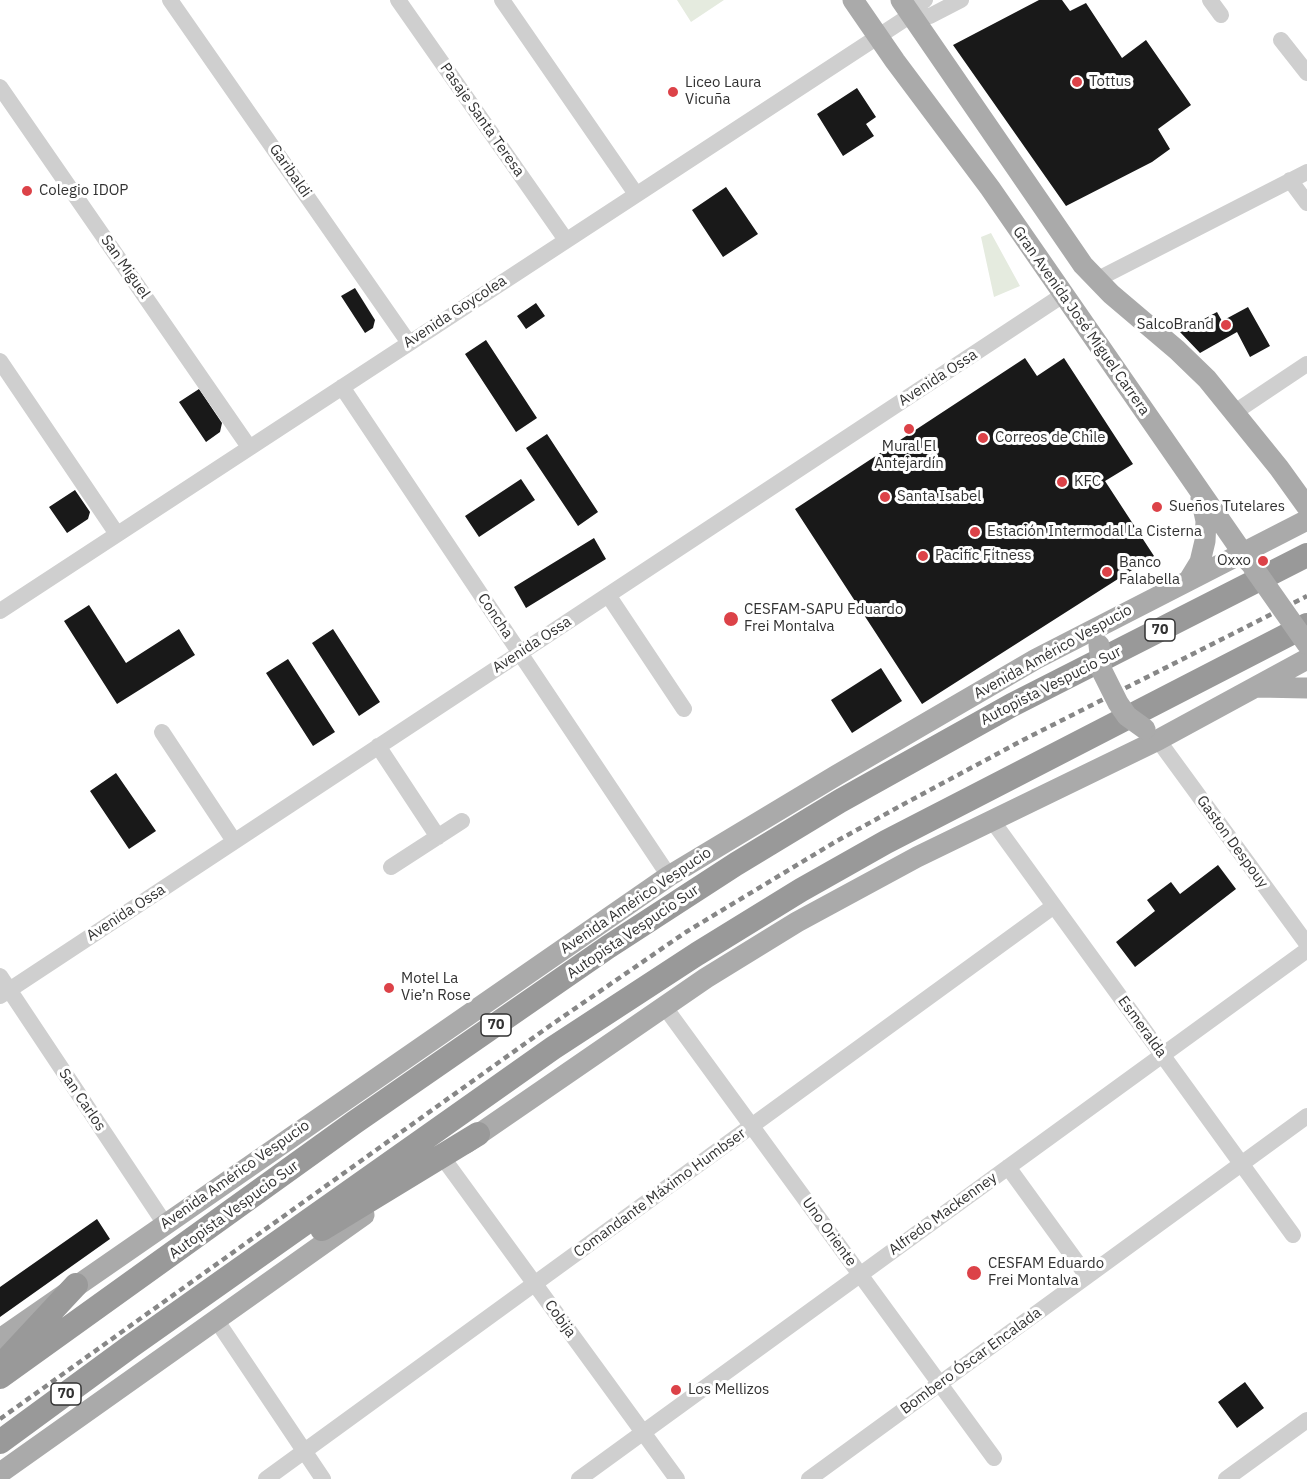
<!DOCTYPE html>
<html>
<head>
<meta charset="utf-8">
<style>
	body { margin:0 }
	canvas { display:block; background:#fff }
</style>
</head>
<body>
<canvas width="1307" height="1479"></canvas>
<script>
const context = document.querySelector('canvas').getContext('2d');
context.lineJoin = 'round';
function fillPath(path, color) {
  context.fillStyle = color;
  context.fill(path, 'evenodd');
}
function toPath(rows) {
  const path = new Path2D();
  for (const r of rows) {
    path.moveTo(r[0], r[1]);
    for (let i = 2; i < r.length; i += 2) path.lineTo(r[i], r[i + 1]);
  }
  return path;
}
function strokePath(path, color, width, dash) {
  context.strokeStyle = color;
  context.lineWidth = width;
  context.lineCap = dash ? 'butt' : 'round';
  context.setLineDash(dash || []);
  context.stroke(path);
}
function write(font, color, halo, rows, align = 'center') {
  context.font = font + ' "IBM Plex Sans",sans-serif';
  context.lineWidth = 6;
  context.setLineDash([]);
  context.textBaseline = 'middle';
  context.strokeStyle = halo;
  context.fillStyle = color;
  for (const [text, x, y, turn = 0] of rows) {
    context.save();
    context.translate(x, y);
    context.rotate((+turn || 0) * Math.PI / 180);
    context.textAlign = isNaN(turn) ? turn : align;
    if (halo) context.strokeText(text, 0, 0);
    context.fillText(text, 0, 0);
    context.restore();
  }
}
const green = toPath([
	[677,0,724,0,691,22],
	[991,233,1020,286,994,297,981,237]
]);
const building = toPath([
	[1039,0,1062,0,1070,11,1086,3,1122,58,1146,40,1191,105,1158,129,1170,149,1152,162,1066,206,953,45],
	[857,88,876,117,866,124,874,136,843,156,817,114],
	[726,187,758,234,723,257,692,210],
	[355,288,375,320,373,328,365,333,341,296],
	[536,303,545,316,526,329,517,316],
	[1248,307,1270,346,1250,357,1237,332,1200,353,1180,332,1217,312,1222,321],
	[486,340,537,418,516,432,465,354],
	[1025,358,1037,376,1064,358,1133,464,1105,481,1154,556,922,704,795,509],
	[199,389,222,423,220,432,206,442,179,402],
	[547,434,598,512,578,526,526,448],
	[521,479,535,500,479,537,465,516],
	[75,490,90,512,88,519,67,533,49,507],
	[594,538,606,559,526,608,514,587],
	[89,605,126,663,179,629,195,655,117,704,64,621],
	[333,629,380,702,359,716,312,643],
	[288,659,335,732,313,746,266,673],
	[881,668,902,701,852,733,831,700],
	[116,773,156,831,129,849,90,791],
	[1218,865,1236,889,1135,967,1116,942,1155,911,1147,900,1171,882,1180,894],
	[97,1219,110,1239,0,1317,0,1287],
	[1245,1382,1264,1408,1237,1428,1218,1402]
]);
const minor = toPath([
	[170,0,409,343],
	[398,0,566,240],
	[502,0,636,194],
	[1210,0,1221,15],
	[911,15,930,16,961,0],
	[1281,40,1307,73],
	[0,87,249,447],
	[1290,180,1307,203],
	[1096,280,1307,172],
	[0,361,117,534],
	[342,387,669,876],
	[1235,412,1307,364],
	[608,595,684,709],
	[0,611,911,15,916,6,925,0],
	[162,732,234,841],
	[1158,740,1307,944],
	[378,746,438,837],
	[991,819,1293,1235],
	[391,867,462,821],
	[0,976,165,1224],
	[0,996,1063,295],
	[664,1006,994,1458],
	[443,1158,677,1479],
	[1008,1167,1087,1276],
	[217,1321,323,1479],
	[266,1479,1054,906],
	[579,1479,1307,950],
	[809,1479,1307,1116],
	[1226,1479,1307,1420]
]);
const major = toPath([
	[853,0,895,61,990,188,1249,562],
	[901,0,1083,265,1111,294,1177,350,1207,379,1279,468,1307,507],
	[1189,580,1200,562,1205,541,1206,521,1201,498],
	[1258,687,1307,688],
	[466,1143,706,978,797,922,917,857,1158,740,1307,659],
	[0,1339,669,876,837,775,1036,659,1307,520],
	[0,1473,364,1215]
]);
const highway = toPath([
	[322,1229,478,1134],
	[8,1358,76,1285],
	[0,1377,355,1122,608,947,736,864,840,801,1012,705,1307,555],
	[0,1442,131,1346,553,1048,697,954,801,890,886,842,1307,625]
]);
const rail = toPath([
	[0,1419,551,1025,686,932,835,842,902,805,1023,740,1307,596]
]);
const majorBridge = toPath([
	[1253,567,1307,644],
	[1099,645,1102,671,1118,703,1127,716,1145,729]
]);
const markers = [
	[1077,82,6,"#dc4248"],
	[673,92,6,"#dc4248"],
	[27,191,6,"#dc4248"],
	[1226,325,6,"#dc4248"],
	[909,429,6,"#dc4248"],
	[983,438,6,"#dc4248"],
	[1062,482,6,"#dc4248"],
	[885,497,6,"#dc4248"],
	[1157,507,6,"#dc4248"],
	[975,532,6,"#dc4248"],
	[923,556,6,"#dc4248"],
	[1263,561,6,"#dc4248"],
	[1107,572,6,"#dc4248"],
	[731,619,8,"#dc4248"],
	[389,988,6,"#dc4248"],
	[974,1273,8,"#dc4248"],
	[676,1390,6,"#dc4248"]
];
const shields = [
	[1160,630,30],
	[496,1025,30],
	[66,1394,30]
];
const shieldNames = [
	["70",1160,630],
	["70",496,1025],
	["70",66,1394]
];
const poiNames = [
	["Tottus",1089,82],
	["Liceo Laura",685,83],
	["Vicuña",685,100],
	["Colegio IDOP",39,191],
	["SalcoBrand",1214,325,"right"],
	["Correos de Chile",995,438],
	["Mural El",909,447,"center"],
	["Antejardín",909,464,"center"],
	["KFC",1074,482],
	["Santa Isabel",897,497],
	["Sueños Tutelares",1169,507],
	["Estación Intermodal La Cisterna",987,532],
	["Pacific Fitness",935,556],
	["Oxxo",1251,561,"right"],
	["Banco",1119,563],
	["Falabella",1119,580],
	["CESFAM-SAPU Eduardo",744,610],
	["Frei Montalva",744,627],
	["Motel La",401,979],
	["Vie’n Rose",401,996],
	["CESFAM Eduardo",988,1264],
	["Frei Montalva",988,1281],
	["Los Mellizos",688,1390]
];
const streetNames = [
	["Pasaje Santa Teresa",482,120,55],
	["Garibaldi",290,171,55],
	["San Miguel",125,267,55],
	["Avenida Goycolea",455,312,-33],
	["Gran Avenida José Miguel Carrera",1081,321,55],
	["Avenida Ossa",938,378,-33],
	["Concha",495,616,56],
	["Avenida Ossa",532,645,-33],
	["Avenida Américo Vespucio",1053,652,-29],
	["Autopista Vespucio Sur",1051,686,-27],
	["Gaston Despouy",1232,842,54],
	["Avenida Américo Vespucio",636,901,-34],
	["Avenida Ossa",126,913,-33],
	["Autopista Vespucio Sur",633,932,-34],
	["Esmeralda",1142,1027,54],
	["San Carlos",82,1100,56],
	["Avenida Américo Vespucio",235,1175,-35],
	["Comandante Máximo Humbser",660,1193,-36],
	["Autopista Vespucio Sur",234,1210,-36],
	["Alfredo Mackenney",943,1214,-36],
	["Uno Oriente",829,1232,54],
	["Cobija",560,1319,54],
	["Bombero Óscar Encalada",971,1361,-36]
];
fillPath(green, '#e5ebdf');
fillPath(building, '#191919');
strokePath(minor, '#cfcfcf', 16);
strokePath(major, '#aaa', 21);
strokePath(highway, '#999', 24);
strokePath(rail, '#878787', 4.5, [6, 4.5]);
strokePath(majorBridge, '#aaa', 21);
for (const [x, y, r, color] of markers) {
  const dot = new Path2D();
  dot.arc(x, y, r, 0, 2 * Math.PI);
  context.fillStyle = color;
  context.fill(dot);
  strokePath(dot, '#fff', 2);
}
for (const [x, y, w] of shields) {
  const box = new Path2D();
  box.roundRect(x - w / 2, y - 11, w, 22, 4.5);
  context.fillStyle = '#fff';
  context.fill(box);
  strokePath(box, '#323232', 1.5);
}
write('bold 14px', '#323232', null, shieldNames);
write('15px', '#323232', '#fff', poiNames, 'left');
write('15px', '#323232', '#fff', streetNames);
</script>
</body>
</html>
